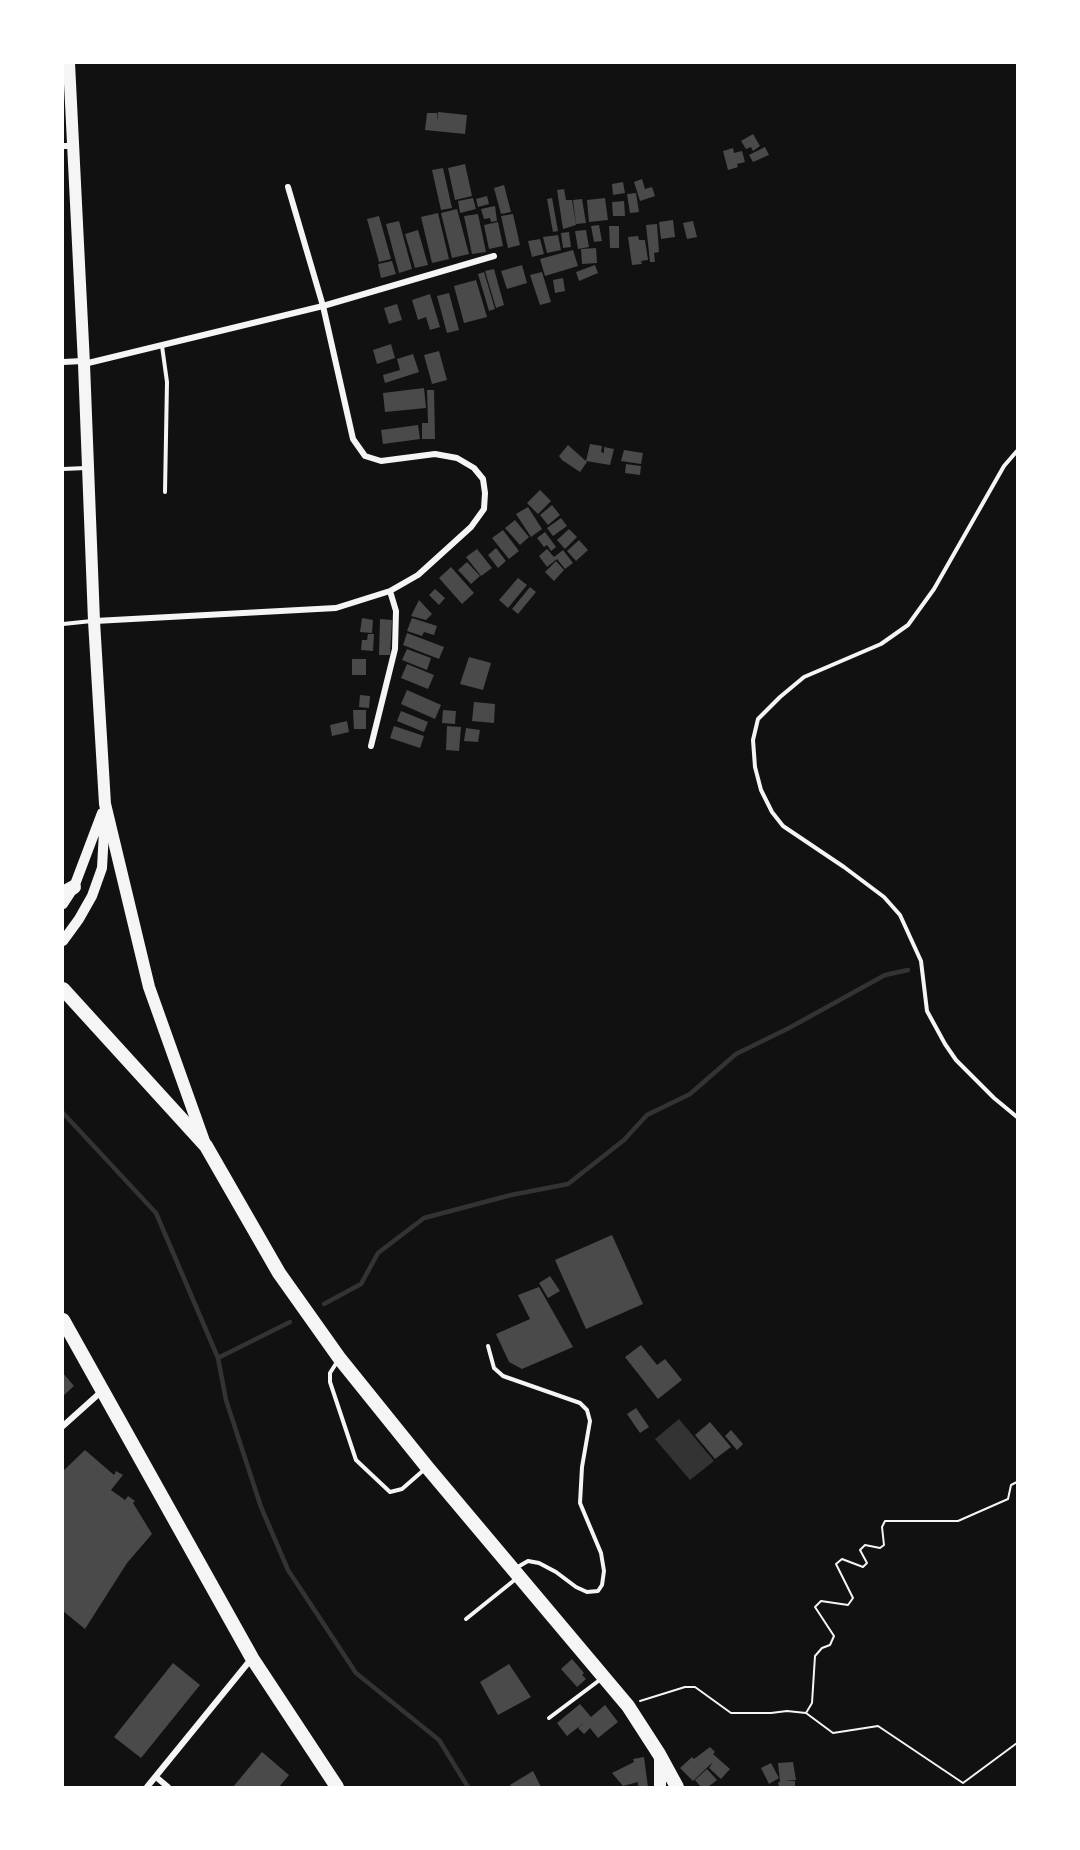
<!DOCTYPE html>
<html>
<head>
<meta charset="utf-8">
<style>
	body { margin:0 }
	#map { position:relative; width:1080px; height:1850px; overflow:hidden; background:#111; font-family:"Golos Text",sans-serif }
	canvas { display:block }
	.frame { position:absolute; inset:0; border:64px solid #fff; pointer-events:none }
</style>
</head>
<body>
<div id="map">
<canvas width="1080" height="1850"></canvas>
<div class="frame"></div>
</div>
<script>
const context = document.querySelector('canvas').getContext('2d');
context.lineJoin = 'round';
function fillPath(path, color) {
  context.fillStyle = color;
  context.fill(path, 'evenodd');
}
function toPath(rows) {
  const path = new Path2D();
  for (const r of rows) {
    path.moveTo(r[0], r[1]);
    for (let i = 2; i < r.length; i += 2) path.lineTo(r[i], r[i + 1]);
  }
  return path;
}
function strokePath(path, color, width, dash) {
  context.strokeStyle = color;
  context.lineWidth = width;
  context.lineCap = dash ? 'butt' : 'round';
  context.setLineDash(dash || []);
  context.stroke(path);
}
const water = toPath([
	[679,1419,714,1461,690,1480,655,1439]
]);
const stream = toPath([
	[63,1113,156,1213,218,1358,226,1400,261,1507,288,1570,356,1673,439,1740,468,1787],
	[324,1304,361,1284,378,1253,424,1218,511,1195,568,1184,624,1140,647,1115,690,1094,736,1054,789,1028,885,975,908,970],
	[218,1358,290,1322]
]);
const building = toPath([
	[438,112,467,115,465,134,425,130,427,113,437,113,437,121],
	[753,134,760,146,753,151,751,147,746,149,741,141],
	[765,147,769,155,753,162,749,155],
	[733,148,734,153,742,151,745,162,737,164,738,167,728,170,723,151],
	[465,164,472,196,455,200,448,168],
	[443,168,452,208,441,210,432,170],
	[642,179,645,189,652,187,655,196,640,201,634,182],
	[623,182,625,193,613,195,612,184],
	[504,185,511,212,501,214,494,188],
	[564,189,566,200,572,200,576,225,563,229,557,190],
	[636,193,639,212,630,213,627,194],
	[487,196,489,204,478,207,476,199],
	[473,198,476,209,460,213,458,201],
	[552,198,558,231,553,232,547,199],
	[605,198,608,220,589,222,587,200],
	[582,199,586,223,576,224,573,200],
	[624,201,625,216,613,216,612,202],
	[495,206,497,221,491,222,490,218,484,219,481,209],
	[457,209,469,254,452,258,441,213],
	[438,213,449,259,432,263,421,217],
	[478,214,486,252,472,254,464,216],
	[513,214,520,245,508,248,501,216],
	[379,216,391,259,379,262,367,219],
	[673,220,675,237,661,239,659,222],
	[399,221,412,269,399,273,386,224],
	[693,221,697,237,687,239,683,223],
	[498,222,503,246,489,249,484,225],
	[657,224,659,252,654,253,655,262,650,262,646,225],
	[599,225,602,241,594,242,591,226],
	[609,226,619,226,619,248,610,248],
	[418,230,428,265,415,268,405,234],
	[586,230,589,247,578,249,575,231],
	[569,232,571,247,563,248,561,233],
	[558,235,561,250,547,253,543,237],
	[638,236,639,240,645,240,648,260,641,261,642,264,632,265,628,237],
	[540,239,544,254,532,257,528,241],
	[596,248,597,263,582,264,581,249],
	[573,250,578,266,545,276,540,259],
	[392,261,396,274,381,278,378,264],
	[522,265,527,283,507,289,501,271],
	[595,265,598,273,579,281,576,272],
	[494,269,504,305,496,308,485,271],
	[484,272,495,309,489,311,478,274],
	[542,272,551,302,540,305,530,275],
	[563,278,565,291,555,293,553,280],
	[476,280,487,317,464,323,454,286],
	[449,293,459,330,447,333,437,296],
	[430,294,440,327,430,330,426,317,418,320,412,300],
	[397,304,402,320,389,324,384,308],
	[391,344,395,358,377,364,373,350],
	[439,351,447,380,432,384,424,355],
	[413,354,419,372,385,383,383,375,400,370,397,359],
	[424,388,426,408,385,412,383,393],
	[427,390,434,390,435,439,422,439,422,423,428,423],
	[418,425,420,439,383,444,381,430],
	[590,444,602,446,601,452,604,453,604,447,614,449,610,465,586,461],
	[568,445,587,462,580,472,562,460,559,456],
	[624,450,643,453,641,464,621,461],
	[626,464,641,466,640,475,625,473],
	[540,490,551,501,538,514,527,503],
	[552,505,560,515,548,525,540,515],
	[528,507,542,529,531,537,516,514],
	[561,518,567,526,553,536,547,528],
	[515,520,529,537,520,545,505,528],
	[569,529,577,537,565,549,557,540],
	[503,530,519,551,509,559,492,538],
	[545,532,556,547,551,551,547,545,544,547,537,538],
	[579,540,588,550,576,561,567,551],
	[496,548,506,561,498,568,488,555],
	[477,549,492,568,481,576,466,557],
	[547,549,554,557,563,550,573,563,565,569,557,559,547,567,539,556],
	[556,561,564,570,554,581,545,572],
	[467,562,480,576,471,584,458,570],
	[451,567,474,593,462,604,439,578],
	[518,578,527,585,508,608,499,600],
	[530,587,536,592,518,614,512,609],
	[435,589,445,598,439,605,429,595],
	[419,600,432,614,426,620,411,616],
	[362,618,373,620,372,633,360,632],
	[412,618,437,626,434,635,424,632,422,636,407,631],
	[380,619,392,620,390,655,379,655],
	[407,633,444,647,439,659,403,645],
	[368,634,374,634,373,651,361,650,362,640,367,640],
	[407,649,431,658,427,670,402,660],
	[469,657,491,663,483,690,460,684],
	[352,659,366,659,366,675,352,675],
	[407,664,434,675,428,689,401,678],
	[407,690,441,705,435,719,401,704],
	[360,695,370,696,369,708,359,707],
	[474,702,495,704,494,723,472,721],
	[353,710,366,710,366,729,354,729],
	[443,710,456,711,455,724,442,723],
	[401,711,428,722,424,732,397,721],
	[347,721,349,732,332,736,330,725],
	[394,726,424,736,420,748,390,738],
	[447,726,461,727,459,751,446,750],
	[466,728,480,730,478,742,464,741],
	[612,1235,643,1304,586,1329,555,1260],
	[550,1276,560,1291,548,1298,539,1283],
	[539,1287,573,1347,522,1369,509,1362,496,1334,530,1319,518,1295],
	[641,1345,657,1365,665,1359,682,1380,658,1399,625,1357],
	[63,1373,74,1386,63,1396],
	[636,1408,649,1427,640,1433,627,1414],
	[710,1422,731,1447,715,1459,695,1435],
	[731,1430,743,1444,737,1450,725,1436],
	[85,1450,114,1475,116,1471,123,1475,111,1490,125,1500,128,1496,135,1501,133,1503,152,1534,127,1563,85,1629,63,1611,63,1471],
	[572,1659,584,1673,582,1675,586,1679,577,1687,561,1669],
	[173,1663,200,1685,141,1758,114,1737],
	[509,1664,531,1697,498,1715,480,1682],
	[580,1704,591,1717,605,1705,618,1722,598,1738,590,1728,584,1734,578,1728,585,1722,567,1736,557,1723],
	[710,1747,715,1752,713,1754,730,1769,721,1779,709,1768,713,1762,693,1781,680,1768,692,1757,694,1759],
	[262,1752,289,1775,279,1787,233,1787],
	[644,1757,648,1787,638,1787,638,1782,623,1786,612,1773,634,1762,633,1759],
	[793,1762,796,1780,784,1781,795,1781,795,1787,779,1787,778,1782,780,1782,778,1763],
	[771,1763,779,1778,769,1784,761,1768],
	[707,1769,717,1780,708,1787,701,1787,695,1780],
	[533,1771,541,1787,511,1787,510,1785]
]);
const path = toPath([
	[640,1701,685,1687,695,1687,731,1713,771,1713,787,1711,806,1713,833,1733,878,1726,963,1783,1017,1743],
	[806,1713,812,1703,815,1656,822,1648,830,1645,834,1636,815,1607,821,1601,848,1605,853,1598,836,1564,842,1559,863,1567,867,1563,860,1550,865,1545,880,1548,884,1545,882,1527,885,1521,958,1521,1008,1499,1011,1485,1017,1482]
]);
const service = toPath([
	[162,346,167,382,165,492],
	[1017,451,1004,466,934,589,908,625,881,644,804,677,780,697,758,719,753,740,755,767,761,790,772,812,783,826,844,867,884,897,900,915,921,961,927,1011,945,1044,956,1060,994,1098,1017,1117],
	[63,469,86,468],
	[63,624,92,621],
	[488,1346,494,1368,503,1376,580,1403,587,1410,590,1421,582,1467,580,1503,601,1553,604,1571,602,1585,598,1591,587,1592,576,1587,556,1572,539,1563,528,1561,516,1568],
	[337,1362,330,1373,330,1382,356,1460,390,1492,402,1489,426,1468],
	[466,1619,517,1578],
	[549,1718,601,1679]
]);
const minor = toPath([
	[63,146,73,146],
	[63,362,83,361],
	[84,364,323,306,494,256],
	[95,621,336,608,390,591,418,575,471,527,484,509,485,493,483,479,474,468,457,458,435,454,381,461,365,456,353,439,323,306,288,187],
	[371,746,395,649,396,611,390,591],
	[63,1426,102,1391],
	[156,1777,168,1787],
	[147,1787,252,1658]
]);
const tertiary = toPath([
	[63,904,74,887,102,813],
	[63,941,79,919,92,896,102,868,105,813]
]);
const secondary = toPath([
	[69,63,84,364,94,621,105,804,149,987,205,1144],
	[660,1755,660,1787]
]);
const trunk = toPath([
	[63,893,74,887],
	[63,989,206,1146,279,1273,340,1359,427,1467,628,1706,659,1754,677,1787],
	[63,1320,252,1658,337,1787]
]);
fillPath(water, '#333');
strokePath(stream, '#333', 4.5);
fillPath(building, '#4a4a4a');
strokePath(path, '#f5f5f5', 2);
strokePath(service, '#f5f5f5', 4);
strokePath(minor, '#f5f5f5', 6);
strokePath(tertiary, '#f5f5f5', 10);
strokePath(secondary, '#f5f5f5', 12);
strokePath(trunk, '#f5f5f5', 14);
</script>
</body>
</html>
